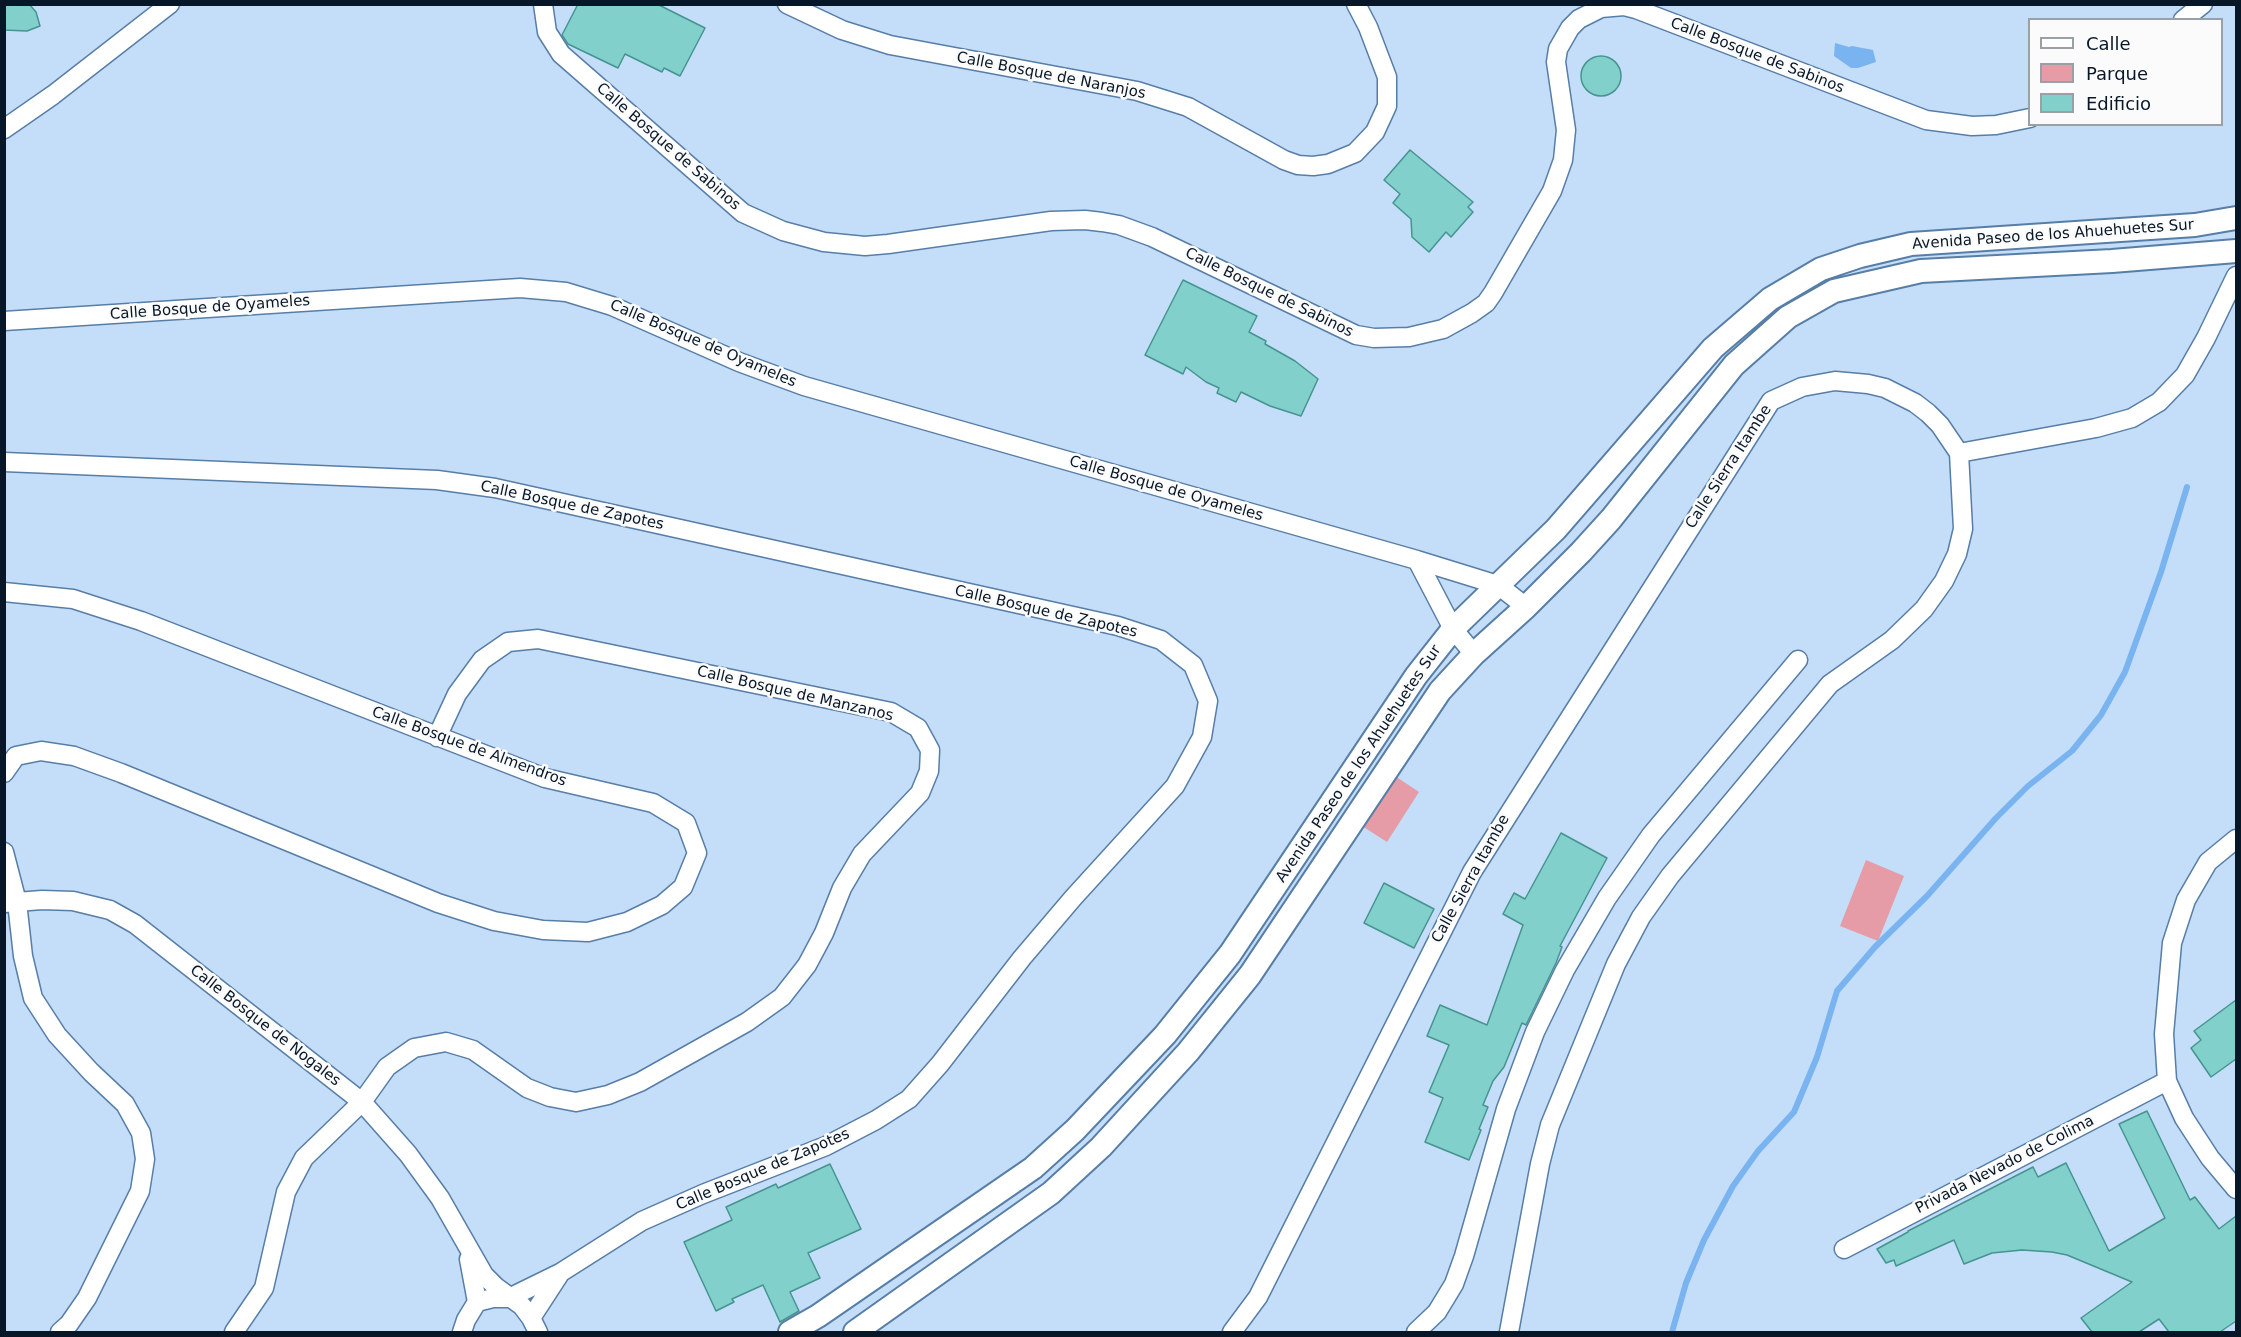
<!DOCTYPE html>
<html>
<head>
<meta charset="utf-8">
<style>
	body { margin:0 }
	#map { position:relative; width:2241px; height:1337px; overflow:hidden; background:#c4ddf9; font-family:"DejaVu Sans",sans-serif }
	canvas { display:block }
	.frame { position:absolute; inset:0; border:6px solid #071727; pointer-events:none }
	.legend { position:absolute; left:2028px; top:18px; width:195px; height:108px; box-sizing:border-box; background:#fbfbfb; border:2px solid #99a0a6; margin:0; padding:8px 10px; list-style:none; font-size:18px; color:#071727 }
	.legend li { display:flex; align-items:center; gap:12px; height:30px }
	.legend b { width:30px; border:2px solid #99a0a6 }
</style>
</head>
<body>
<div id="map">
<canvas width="2241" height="1337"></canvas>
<div class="frame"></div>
<ul class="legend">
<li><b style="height:8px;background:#fff"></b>Calle</li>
<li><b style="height:16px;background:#e69ca6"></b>Parque</li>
<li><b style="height:16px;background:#82d0cb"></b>Edificio</li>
</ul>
</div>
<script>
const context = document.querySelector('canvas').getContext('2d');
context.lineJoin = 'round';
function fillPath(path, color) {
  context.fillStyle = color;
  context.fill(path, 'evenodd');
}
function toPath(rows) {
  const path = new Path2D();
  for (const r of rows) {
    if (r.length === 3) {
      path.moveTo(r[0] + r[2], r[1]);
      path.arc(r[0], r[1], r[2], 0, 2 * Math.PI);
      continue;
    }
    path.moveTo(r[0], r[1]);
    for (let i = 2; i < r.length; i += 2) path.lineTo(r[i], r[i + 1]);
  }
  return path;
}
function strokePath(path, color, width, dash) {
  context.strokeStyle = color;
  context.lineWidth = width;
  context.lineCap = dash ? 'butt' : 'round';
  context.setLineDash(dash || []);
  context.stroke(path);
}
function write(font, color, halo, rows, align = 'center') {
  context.font = font + ' "DejaVu Sans",sans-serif';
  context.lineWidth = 5;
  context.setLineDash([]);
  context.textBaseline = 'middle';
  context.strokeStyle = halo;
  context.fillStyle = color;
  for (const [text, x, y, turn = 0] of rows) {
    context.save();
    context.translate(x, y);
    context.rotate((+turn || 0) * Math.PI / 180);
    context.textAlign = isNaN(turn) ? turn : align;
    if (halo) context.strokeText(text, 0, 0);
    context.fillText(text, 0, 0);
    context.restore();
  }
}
const green = toPath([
	[1395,776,1419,792,1387,842,1362,826],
	[1866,860,1904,876,1878,941,1840,926]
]);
const water = toPath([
	[1835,43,1849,47,1852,46,1873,50,1876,62,1858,68,1851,68,1834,56]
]);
const stream = toPath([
	[1672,1332,1686,1283,1704,1240,1733,1186,1758,1151,1794,1112,1817,1057,1837,991,1875,947,1927,896,1996,818,2028,786,2072,751,2101,715,2125,672,2161,572,2187,487]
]);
const building = toPath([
	[4,4,29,4,36,12,40,26,27,31,4,30,4,4],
	[578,4,657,4,705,28,680,76,664,68,662,72,625,54,618,68,568,44,562,35,578,4],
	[1601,76,20],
	[1410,150,1473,202,1468,207,1473,212,1451,237,1446,232,1429,252,1412,237,1411,219,1393,203,1400,194,1384,180,1410,150],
	[1183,280,1257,316,1249,332,1266,341,1265,344,1295,361,1318,379,1301,416,1270,406,1241,392,1236,402,1217,393,1219,388,1206,382,1186,367,1183,374,1145,355,1183,280],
	[1561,833,1607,858,1560,946,1562,947,1556,963,1526,1025,1522,1023,1504,1067,1493,1081,1483,1105,1488,1107,1479,1129,1481,1130,1469,1160,1425,1142,1443,1098,1429,1092,1449,1045,1427,1036,1440,1005,1487,1025,1523,925,1503,914,1514,893,1525,899,1561,833],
	[1384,883,1434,909,1414,948,1364,923,1384,883],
	[2236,1000,2236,1059,2211,1077,2191,1048,2201,1040,2194,1031,2236,1000],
	[2147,1111,2190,1200,2195,1197,2219,1229,2236,1216,2236,1321,2220,1332,2169,1332,2159,1319,2139,1332,2092,1332,2081,1318,2132,1282,2067,1255,2052,1252,2022,1250,1992,1253,1964,1264,1954,1240,1896,1266,1894,1260,1886,1263,1877,1249,1908,1232,1908,1231,2033,1167,2038,1177,2066,1163,2109,1251,2165,1218,2119,1124,2147,1111],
	[830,1164,861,1229,808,1253,820,1278,790,1292,799,1311,780,1322,763,1285,732,1299,734,1302,716,1311,684,1242,732,1220,726,1207,776,1184,778,1188,830,1164]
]);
const minor = toPath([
	[543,4,547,32,561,54,743,213,783,231,824,242,865,246,888,244,1051,221,1085,220,1102,222,1119,225,1152,237,1356,335,1374,338,1409,337,1443,329,1472,313,1486,303,1493,293,1552,191,1563,160,1566,130,1556,62,1558,49,1570,28,1579,19,1601,8,1624,6,1636,9,1926,120,1972,126,1996,125,2030,118],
	[787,4,842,30,890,45,1137,91,1188,107,1284,160,1298,165,1313,166,1328,164,1355,153,1375,132,1387,106,1387,77,1368,27,1356,4],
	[2183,20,2203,4],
	[4,129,53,95,170,4],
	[4,321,520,288,566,292,612,306,739,362,804,386,1417,560,1498,585,1526,607],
	[1959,453,2096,428,2132,418,2159,402,2185,375,2206,338,2236,276],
	[4,462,437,480,495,488,1118,626,1161,640,1193,665,1208,701,1202,737,1175,786,1073,898,1022,958,940,1064,909,1099,876,1120,826,1146,703,1194,642,1221,560,1273,509,1298,493,1298,477,1302],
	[1417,560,1453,629,1474,654],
	[4,592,73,599,141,621,545,778,653,803,686,823,697,853,683,887,662,905,627,922,588,932,543,930,494,921,438,903,121,773,74,756,41,751,16,756,4,773],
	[2236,839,2208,862,2186,900,2172,943,2164,1034,2167,1081,2184,1118,2210,1158,2236,1189],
	[4,852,17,902,23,956,33,998,57,1035,91,1072,125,1104,141,1133,145,1159,140,1191,87,1298,69,1324,60,1332],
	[4,903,42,900,73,901,110,910,135,924,362,1102,408,1154,440,1198,484,1275,496,1287,522,1306,531,1318,538,1332],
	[1844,1249,2167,1081],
	[531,1318,559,1275],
	[234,1332,264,1288,286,1192,304,1158,362,1102,387,1067,414,1048,446,1042,473,1050,527,1088,550,1097,576,1102,608,1095,640,1082,747,1022,782,997,807,965,824,933,842,888,862,854,920,793,929,771,930,750,918,728,891,712,538,639,508,642,482,660,457,694,437,737],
	[462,1332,466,1320,477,1302,469,1259],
	[1232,1332,1258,1297,1472,872,1771,401,1802,387,1835,381,1868,384,1885,388,1915,403,1928,413,1940,425,1959,453,1963,529,1957,554,1944,581,1924,609,1892,640,1830,684,1670,876,1641,917,1616,964,1550,1125,1540,1164,1509,1332],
	[1416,1332,1437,1312,1454,1284,1464,1256,1506,1109,1535,1032,1565,970,1607,898,1651,835,1798,660]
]);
const tertiary = toPath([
	[790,1332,818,1316,1033,1168,1075,1130,1165,1035,1230,954,1416,676,1453,629,1556,529,1713,348,1770,299,1821,269,1860,256,1911,244,2195,225,2236,218],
	[855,1332,1051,1193,1101,1147,1188,1052,1250,975,1440,691,1474,654,1526,607,1581,552,1611,519,1734,365,1788,317,1834,291,1921,271,2112,261,2236,251]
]);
const streetNames = [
	["Calle Bosque de Sabinos",1757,56,21],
	["Calle Bosque de Naranjos",1051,76,11],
	["Calle Bosque de Sabinos",668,147,41],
	["Avenida Paseo de los Ahuehuetes Sur",2053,235,-4],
	["Calle Bosque de Sabinos",1269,293,26],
	["Calle Bosque de Oyameles",210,308,-4],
	["Calle Bosque de Oyameles",703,344,23],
	["Calle Sierra Itambe",1729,467,-57],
	["Calle Bosque de Oyameles",1166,489,16],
	["Calle Bosque de Zapotes",572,506,12],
	["Calle Bosque de Zapotes",1046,612,13],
	["Calle Bosque de Manzanos",795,694,13],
	["Calle Bosque de Almendros",469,747,20],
	["Avenida Paseo de los Ahuehuetes Sur",1359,764,-56],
	["Calle Sierra Itambe",1471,879,-61],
	["Calle Bosque de Nogales",265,1026,38],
	["Privada Nevado de Colima",2005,1165,-27],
	["Calle Bosque de Zapotes",763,1170,-23]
];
fillPath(green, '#e69ca6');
fillPath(water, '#79b3f0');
strokePath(stream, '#79b3f0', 6);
fillPath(building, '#82d0cb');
strokePath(building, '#45948f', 1.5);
strokePath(minor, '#577ea7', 21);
strokePath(tertiary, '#577ea7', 26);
strokePath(minor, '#fff', 18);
strokePath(tertiary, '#fff', 22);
write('15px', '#071727', '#fbfbfb', streetNames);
</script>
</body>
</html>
